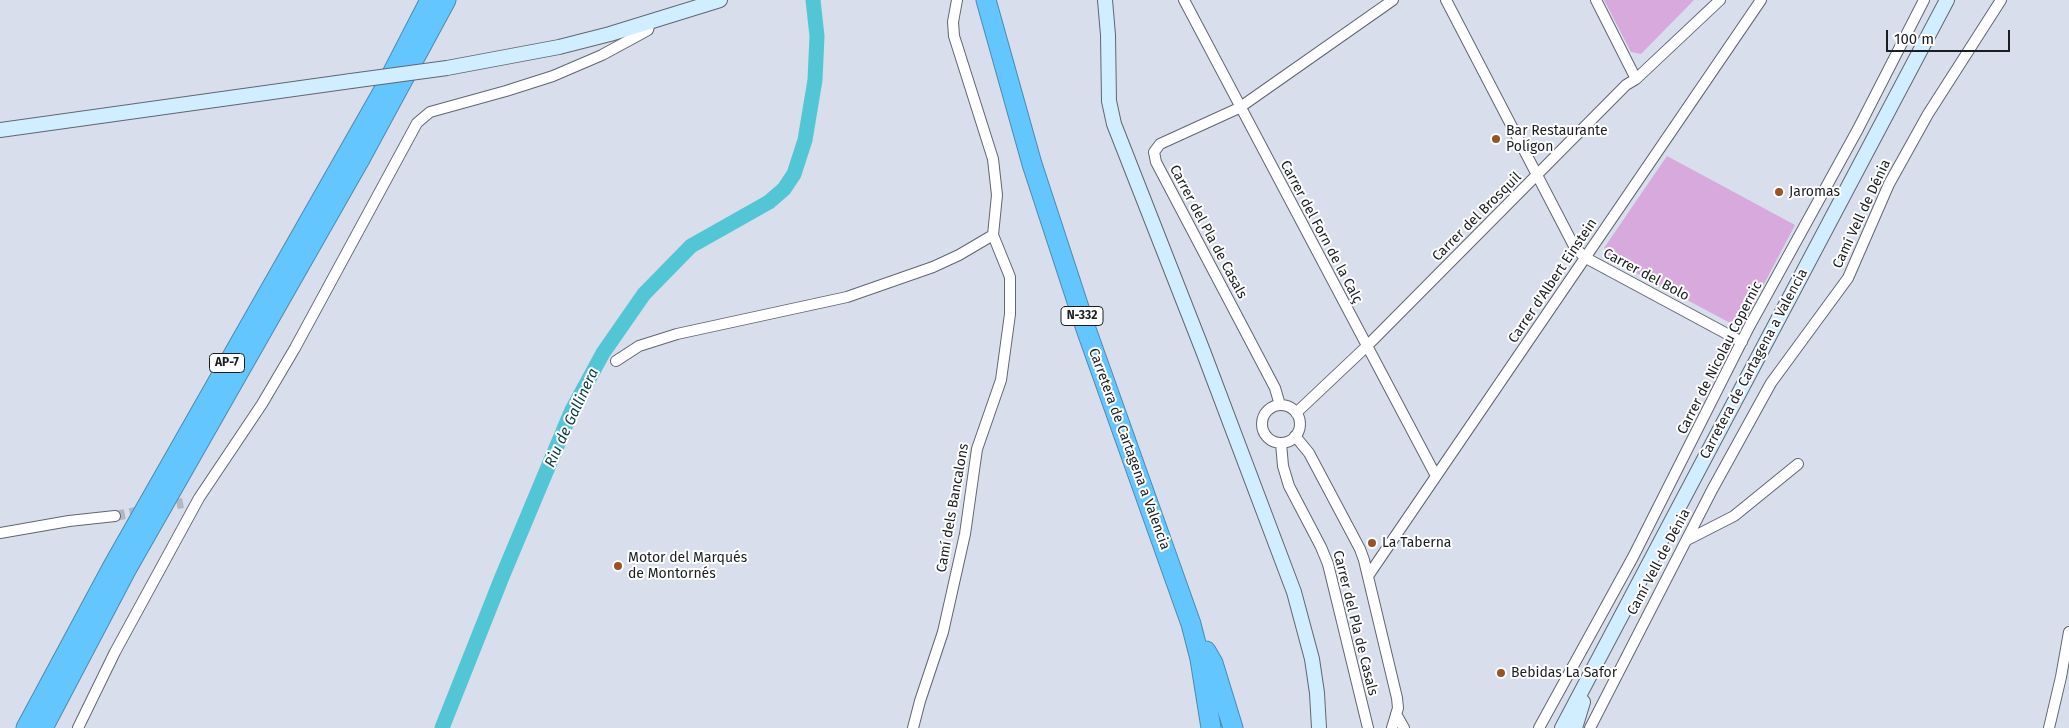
<!DOCTYPE html>
<html>
<head>
<meta charset="utf-8">
<style>
	body { margin:0 }
	#map { position:relative; width:2069px; height:728px; overflow:hidden; background:#d8deeb; font-family:"Fira Sans",sans-serif }
	canvas { display:block }
	.scale { position:absolute; left:1886px; top:30px; width:124px; height:22px; box-sizing:border-box; border:2px solid #1a1d21; border-top:0; padding-left:6px; font-size:15px; line-height:18px; white-space:nowrap; color:#1a1d21; -webkit-text-stroke:4px #fff; paint-order:stroke }
</style>
</head>
<body>
<div id="map">
<canvas width="2069" height="728"></canvas>
<div class="scale">100 m</div>
</div>
<script>
const context = document.querySelector('canvas').getContext('2d');
context.lineJoin = 'round';
function fillPath(path, color) {
  context.fillStyle = color;
  context.fill(path, 'evenodd');
}
function toPath(rows) {
  const path = new Path2D();
  for (const r of rows) {
    if (r.length === 3) {
      path.moveTo(r[0] + r[2], r[1]);
      path.arc(r[0], r[1], r[2], 0, 2 * Math.PI);
      continue;
    }
    path.moveTo(r[0], r[1]);
    for (let i = 2; i < r.length; i += 2) path.lineTo(r[i], r[i + 1]);
  }
  return path;
}
function strokePath(path, color, width, dash) {
  context.strokeStyle = color;
  context.lineWidth = width;
  context.lineCap = dash ? 'butt' : 'round';
  context.setLineDash(dash || []);
  context.stroke(path);
}
function write(font, color, halo, rows, align = 'center') {
  context.font = font + ' "Fira Sans",sans-serif';
  context.lineWidth = 4;
  context.setLineDash([]);
  context.textBaseline = 'middle';
  context.strokeStyle = halo;
  context.fillStyle = color;
  for (const [text, x, y, turn = 0] of rows) {
    context.save();
    context.translate(x, y);
    context.rotate((+turn || 0) * Math.PI / 180);
    context.textAlign = isNaN(turn) ? turn : align;
    if (halo) context.strokeText(text, 0, 0);
    context.fillText(text, 0, 0);
    context.restore();
  }
}
const green = toPath([
	[1604,0,1694,0,1641,54,1631,52],
	[1667,156,1795,225,1744,322,1736,326,1606,257,1604,248]
]);
const river = toPath([
	[442,728,502,577,572,410,603,353,644,294,691,246,769,202,784,189,794,174,805,140,815,80,817,36,813,0]
]);
const streetTunnel = toPath([
	[162,507,183,503],
	[115,516,145,510]
]);
const street = toPath([
	[1184,0,1436,476],
	[1446,0,1575,248,1586,258,1742,342],
	[1596,0,1636,79],
	[616,361,639,346,677,334,847,297,933,267,959,255,993,235],
	[1281,424,19],
	[1280,405,1275,388,1156,162,1154,152,1160,144,1239,108,1393,0],
	[1296,413,1367,346,1626,85,1636,79,1720,0],
	[1295,436,1309,453,1360,549,1364,560,1397,698,1398,708,1392,728],
	[1281,443,1283,466,1289,486,1321,547,1328,564,1368,728],
	[0,533,69,521,115,516],
	[1689,539,1734,516,1798,464],
	[1368,576,1761,0],
	[1396,714,1404,728],
	[78,728,115,652,199,498,262,404,295,348,417,123,430,112,506,91,553,76,602,55,648,30,650,22],
	[913,728,920,701,943,632,965,534,977,449,1001,380,1010,314,1010,277,993,235,997,195,993,159,954,36,953,22,957,0],
	[1539,728,1633,557,1749,327,1858,129,1924,0],
	[1590,728,1712,490,1771,383,1848,278,1889,184,1928,114,2001,0],
	[2049,728,2061,677,2069,632]
]);
const secondary = toPath([
	[1105,0,1108,35,1109,101,1114,124,1203,351,1294,592,1312,659,1317,693,1319,728],
	[447,68,559,47,610,34,720,0],
	[0,130,351,81],
	[1562,728,1947,0],
	[1575,728,1583,702]
]);
const highway = toPath([
	[986,0,1032,164,1086,329,1191,624,1200,659,1211,728],
	[1206,651,1213,663,1233,728],
	[26,728,113,566,381,95,430,0],
	[43,728,126,570,360,159,446,0]
]);
const secondaryBridge = toPath([
	[351,81,447,68]
]);
const markers = [
	[1496,139,5,"#985427"],
	[1779,192,5,"#985427"],
	[1372,543,5,"#985427"],
	[618,566,5,"#985427"],
	[1501,673,5,"#985427"]
];
const shields = [
	[1082,316,42],
	[227,363,35]
];
const shieldNames = [
	["N-332",1082,316],
	["AP-7",227,363]
];
const poiNames = [
	["Bar Restaurante",1506,131],
	["Polígon",1506,147],
	["Jaromas",1789,192],
	["La Taberna",1382,543],
	["Motor del Marqués",628,558],
	["de Montornés",628,574],
	["Bebidas La Safor",1511,673]
];
const streetNames = [
	["Camí Vell de Dénia",1862,214,-65],
	["Carrer del Brosquil",1477,217,-45],
	["Carrer del Pla de Casals",1208,232,62],
	["Carrer del Forn de la Calç",1321,232,62],
	["Carrer del Bolo",1646,275,28],
	["Carrer d'Albert Einstein",1553,281,-56],
	["Carrer de Nicolau Copernic",1720,358,-63],
	["Carretera de Cartagena a Valencia",1754,364,-62],
	["Carretera de Cartagena a Valencia",1129,449,70],
	["Camí dels Bancalons",953,508,-80],
	["Camí Vell de Dénia",1659,562,-62],
	["Carrer del Pla de Casals",1355,623,76]
];
const waterNames = [
	["Riu de Gallinera",572,418,-65]
];
fillPath(green, '#d8a9dc');
strokePath(river, '#52c6d5', 15);
strokePath(streetTunnel, '#b2b7c3', 10, [10, 5]);
strokePath(street, '#606671', 12);
strokePath(secondary, '#606671', 16);
strokePath(highway, '#4a8bb1', 21);
strokePath(street, '#fff', 10);
strokePath(secondary, '#d0eeff', 14);
strokePath(highway, '#64c6fe', 19);
strokePath(secondaryBridge, '#606671', 16, []);
strokePath(secondaryBridge, '#d0eeff', 14);
for (const [x, y, r, color] of markers) {
  const dot = new Path2D();
  dot.arc(x, y, r, 0, 2 * Math.PI);
  context.fillStyle = color;
  context.fill(dot);
  strokePath(dot, '#fff', 2);
}
for (const [x, y, w] of shields) {
  const box = new Path2D();
  box.roundRect(x - w / 2, y - 9.5, w, 19, 4);
  context.fillStyle = '#fff';
  context.fill(box);
  strokePath(box, '#1a1d21', 1);
}
write('bold 12px', '#1a1d21', null, shieldNames);
write('14px', '#1a1d21', '#fff', poiNames, 'left');
write('14px', '#1a1d21', '#fff', streetNames);
write('italic 15px', '#0a4147', '#fff', waterNames);
</script>
</body>
</html>
